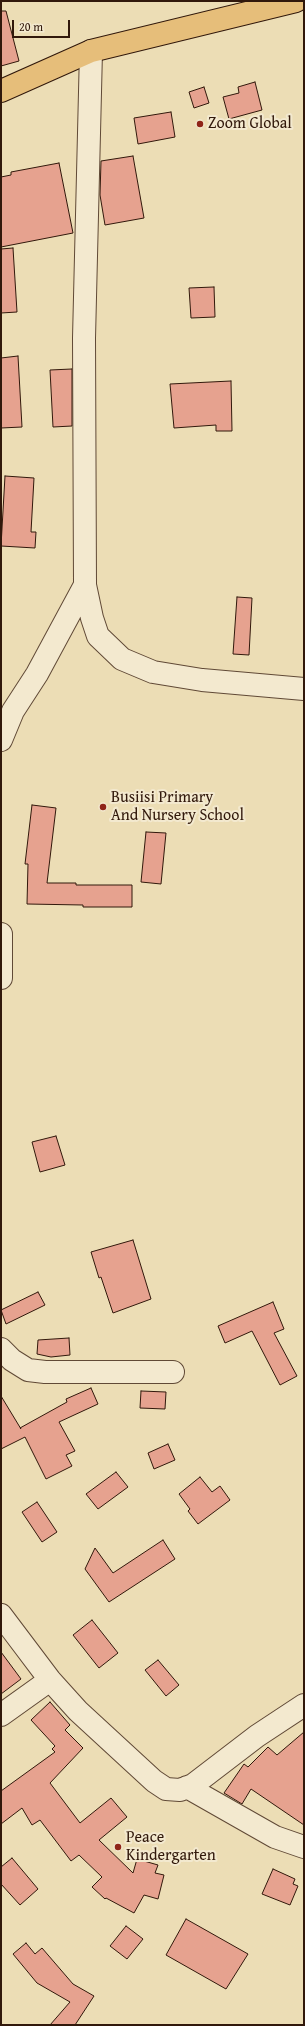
<!DOCTYPE html>
<html>
<head>
<meta charset="utf-8">
<style>
	body { margin:0 }
	#map { position:relative; width:305px; height:2026px; overflow:hidden; background:#ecddb5; font-family:"Gentium Book Plus",serif }
	canvas { display:block }
	.frame { position:absolute; inset:0; border:2px solid #31180b; pointer-events:none }
	.scale { position:absolute; left:12px; top:20px; width:58px; height:18px; box-sizing:border-box; border:2px solid #31180b; border-top:0; padding-left:5px; font-size:12px; line-height:14px; white-space:nowrap; color:#31180b; -webkit-text-stroke:3px #f3e9cf; paint-order:stroke }
</style>
</head>
<body>
<div id="map">
<canvas width="305" height="2026"></canvas>
<div class="frame"></div>
<div class="scale">20 m</div>
</div>
<script>
const context = document.querySelector('canvas').getContext('2d');
context.lineJoin = 'round';
function fillPath(path, color) {
  context.fillStyle = color;
  context.fill(path, 'evenodd');
}
function toPath(rows) {
  const path = new Path2D();
  for (const r of rows) {
    path.moveTo(r[0], r[1]);
    for (let i = 2; i < r.length; i += 2) path.lineTo(r[i], r[i + 1]);
  }
  return path;
}
function strokePath(path, color, width, dash) {
  context.strokeStyle = color;
  context.lineWidth = width;
  context.lineCap = dash ? 'butt' : 'round';
  context.setLineDash(dash || []);
  context.stroke(path);
}
function write(font, color, halo, rows, align = 'center') {
  context.font = font + ' "Gentium Book Plus",serif';
  context.lineWidth = 4;
  context.setLineDash([]);
  context.textBaseline = 'middle';
  context.strokeStyle = halo;
  context.fillStyle = color;
  for (const [text, x, y, turn = 0] of rows) {
    context.save();
    context.translate(x, y);
    context.rotate((+turn || 0) * Math.PI / 180);
    context.textAlign = isNaN(turn) ? turn : align;
    if (halo) context.strokeText(text, 0, 0);
    context.fillText(text, 0, 0);
    context.restore();
  }
}
const building = toPath([
	[1,11,6,11,19,61,1,66,1,11],
	[255,82,262,110,229,119,223,97,239,93,238,87,255,82],
	[204,87,209,103,194,108,189,92,204,87],
	[171,112,175,137,138,144,134,118,171,112],
	[133,156,144,218,105,225,100,195,101,161,133,156],
	[59,163,73,233,1,247,1,177,11,175,11,172,59,163],
	[13,248,17,312,1,313,1,249,13,248],
	[214,287,215,317,191,318,189,288,214,287],
	[18,356,22,427,1,428,1,358,18,356],
	[72,369,72,426,53,427,50,370,72,369],
	[231,381,232,431,216,431,216,425,174,428,170,384,231,381],
	[5,476,34,478,31,532,36,532,35,548,1,546,5,476],
	[237,597,252,598,249,655,233,654,237,597],
	[32,805,56,808,47,883,76,883,76,885,132,885,132,907,83,907,83,905,27,904,28,864,25,864,32,805],
	[146,832,166,833,161,884,141,882,146,832],
	[56,1136,65,1165,40,1172,32,1142,56,1136],
	[133,1240,151,1299,113,1313,101,1277,99,1278,91,1252,133,1240],
	[38,1292,45,1305,6,1324,1,1310,38,1292],
	[273,1302,284,1329,274,1333,297,1376,280,1385,252,1331,225,1343,218,1326,273,1302],
	[69,1338,70,1355,51,1357,37,1354,38,1340,69,1338],
	[91,1388,98,1404,59,1422,75,1451,66,1455,72,1466,46,1479,25,1437,1,1449,1,1396,21,1429,20,1428,67,1402,66,1399,91,1388],
	[141,1391,166,1392,165,1409,140,1408,141,1391],
	[168,1444,175,1460,154,1469,148,1453,168,1444],
	[116,1472,128,1487,98,1509,86,1494,116,1472],
	[200,1477,212,1492,220,1486,230,1500,198,1524,188,1511,190,1509,179,1494,200,1477],
	[37,1502,57,1532,42,1542,22,1512,37,1502],
	[163,1540,175,1559,109,1602,85,1569,95,1548,113,1573,163,1540],
	[92,1620,118,1653,99,1668,73,1635,92,1620],
	[1,1652,21,1679,1,1694,1,1652],
	[158,1660,179,1685,166,1696,145,1670,158,1660],
	[50,1702,70,1725,65,1730,83,1748,50,1783,80,1823,111,1798,127,1817,99,1840,133,1873,137,1859,158,1865,155,1873,164,1875,158,1899,144,1895,134,1913,106,1898,105,1899,92,1887,102,1877,79,1855,71,1861,40,1820,32,1825,22,1808,1,1824,1,1791,55,1752,52,1749,55,1746,31,1720,50,1702],
	[304,1732,304,1825,251,1789,242,1804,224,1793,244,1764,248,1767,268,1747,277,1755,304,1732],
	[12,1858,38,1889,20,1905,1,1884,1,1867,12,1858],
	[273,1869,295,1879,293,1884,298,1886,290,1905,262,1894,273,1869],
	[186,1919,248,1954,226,1989,166,1955,186,1919],
	[126,1926,143,1939,127,1959,110,1946,126,1926],
	[26,1943,35,1954,42,1948,73,1984,94,1996,75,2025,50,2025,70,2002,37,1983,13,1954,26,1943]
]);
const minor = toPath([
	[91,51,84,338,85,585,92,618,98,636,122,659,153,672,202,680,304,689],
	[1,740,13,711,37,674,85,585],
	[1,934,1,978],
	[1,1349,12,1360,28,1370,45,1372,173,1372],
	[1,1615,50,1680,78,1711,154,1781,166,1789,180,1790,193,1785,257,1736,304,1705],
	[1,1715,50,1680],
	[187,1787,275,1837,304,1847]
]);
const primary = toPath([
	[1,91,91,51,296,1]
]);
const markers = [
	[200,124,4,"#8f2418"],
	[103,807,4,"#8f2418"],
	[118,1847,4,"#8f2418"]
];
const poiNames = [
	["Zoom Global",208,124],
	["Busiisi Primary",111,798],
	["And Nursery School",111,816],
	["Peace",126,1838],
	["Kindergarten",126,1856]
];
fillPath(building, '#e6a28f');
strokePath(building, '#31180b', 1);
strokePath(minor, '#604936', 24);
strokePath(primary, '#31180b', 24);
strokePath(minor, '#f3e9cf', 22);
strokePath(primary, '#e6be7a', 22);
for (const [x, y, r, color] of markers) {
  const dot = new Path2D();
  dot.arc(x, y, r, 0, 2 * Math.PI);
  context.fillStyle = color;
  context.fill(dot);
  strokePath(dot, '#f3e9cf', 1.5);
}
write('16px', '#31180b', '#f3e9cf', poiNames, 'left');
</script>
</body>
</html>
